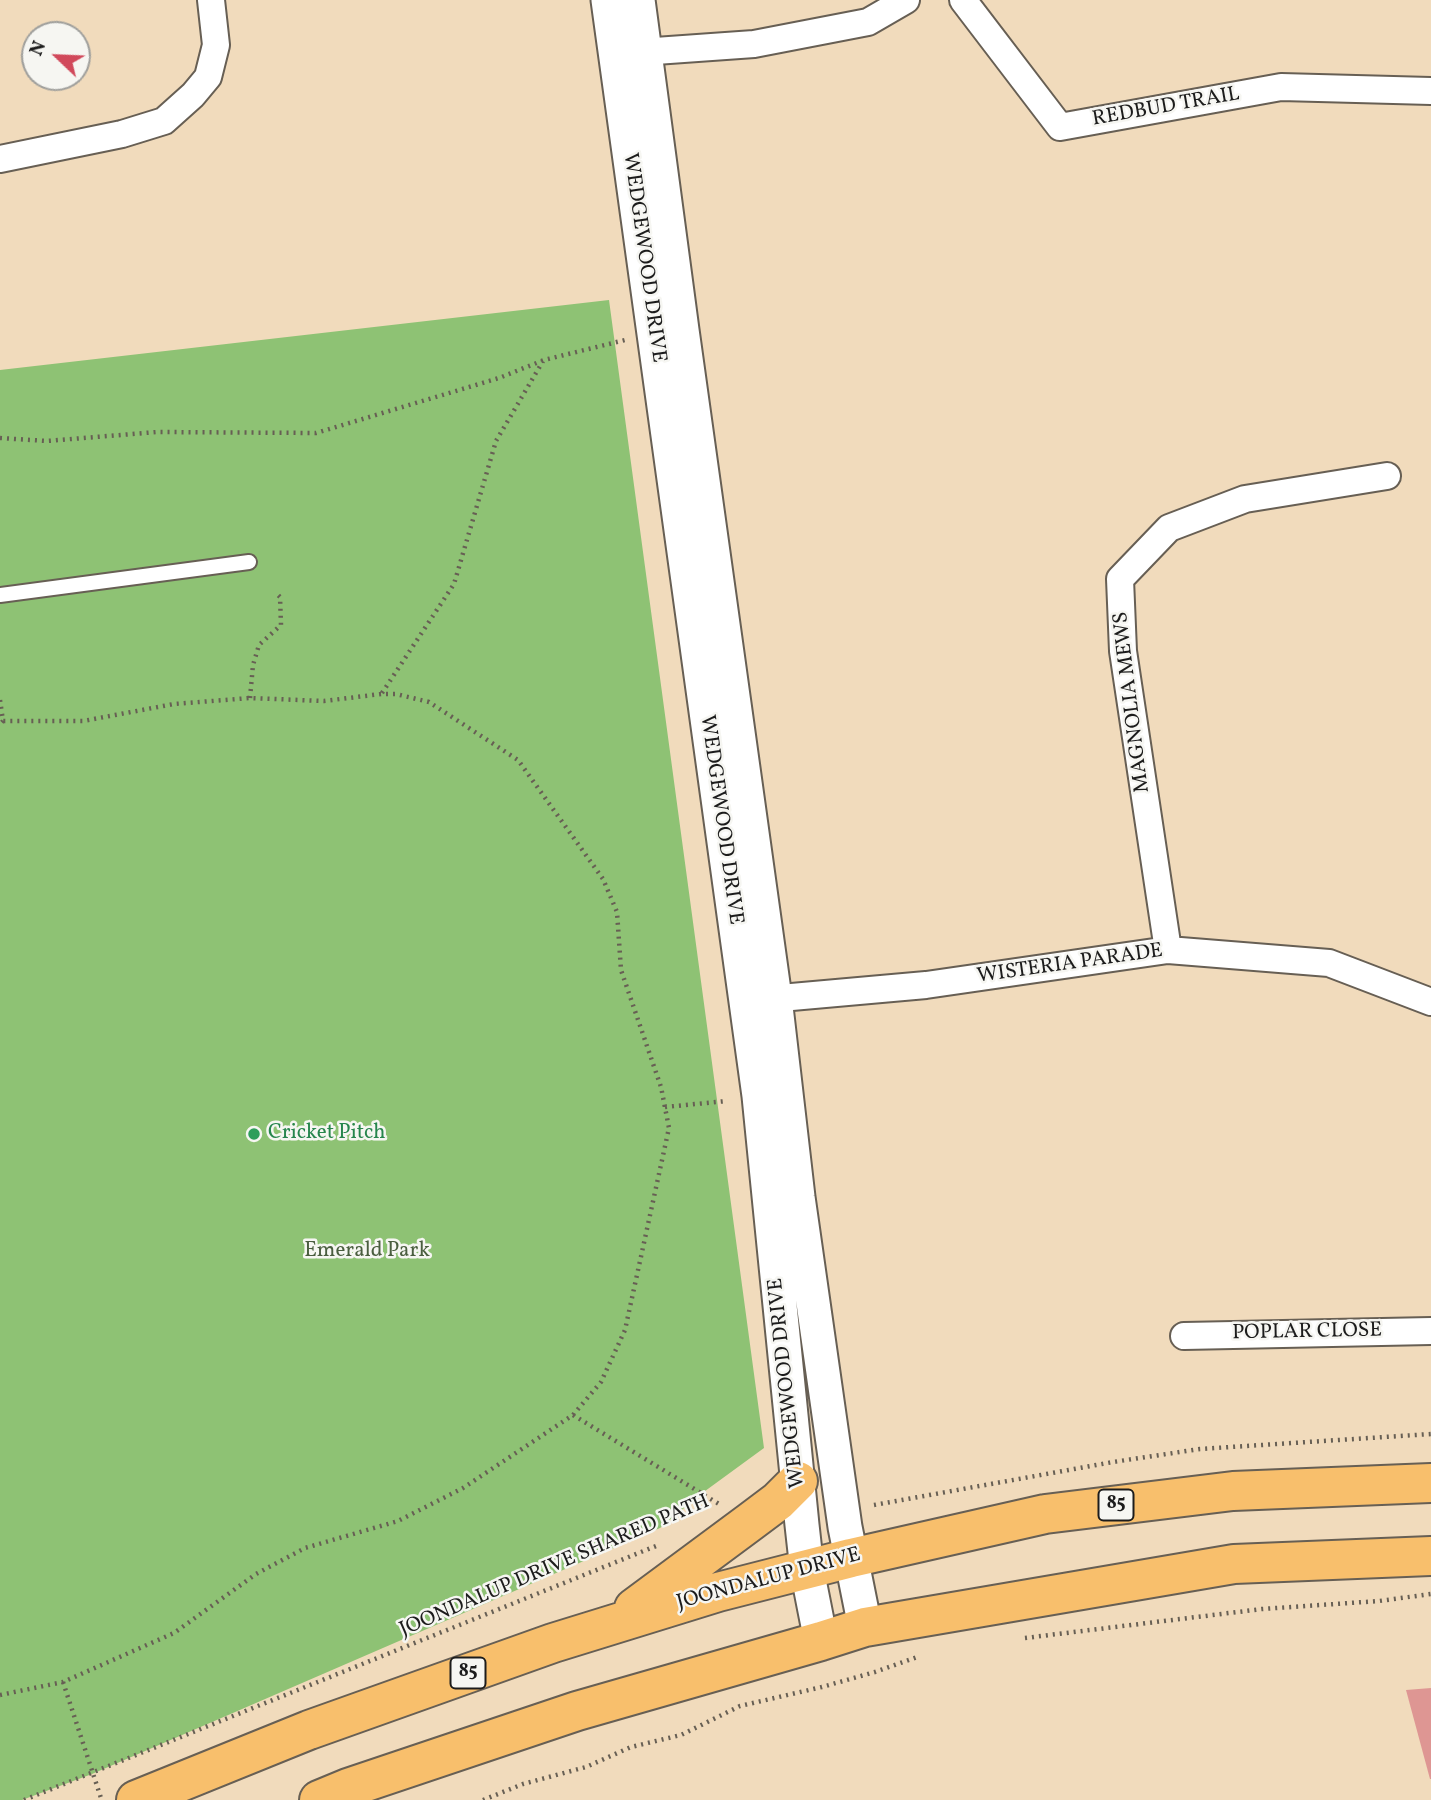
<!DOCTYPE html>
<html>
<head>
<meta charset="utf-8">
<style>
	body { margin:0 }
	#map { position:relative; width:1431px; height:1800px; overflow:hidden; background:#f1dbbc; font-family:Vollkorn,serif }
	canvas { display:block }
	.north { position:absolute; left:21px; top:21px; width:70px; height:70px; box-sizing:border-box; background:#f6f6f2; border:2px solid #9f9f9c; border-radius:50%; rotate:293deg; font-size:19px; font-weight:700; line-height:28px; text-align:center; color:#1c1c1c }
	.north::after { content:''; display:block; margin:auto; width:24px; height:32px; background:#d1495b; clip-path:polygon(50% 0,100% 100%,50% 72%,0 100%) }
</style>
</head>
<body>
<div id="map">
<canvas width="1431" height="1800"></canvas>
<div class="north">N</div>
</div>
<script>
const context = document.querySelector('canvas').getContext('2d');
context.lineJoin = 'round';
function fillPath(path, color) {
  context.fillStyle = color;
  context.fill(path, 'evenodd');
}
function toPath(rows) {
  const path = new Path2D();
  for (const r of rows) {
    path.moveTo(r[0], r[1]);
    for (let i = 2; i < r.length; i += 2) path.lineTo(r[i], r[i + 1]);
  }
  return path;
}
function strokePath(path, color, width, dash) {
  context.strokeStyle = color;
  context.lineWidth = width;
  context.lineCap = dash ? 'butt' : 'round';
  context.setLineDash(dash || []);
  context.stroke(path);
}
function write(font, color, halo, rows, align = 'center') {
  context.font = font + ' Vollkorn,serif';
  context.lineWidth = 5;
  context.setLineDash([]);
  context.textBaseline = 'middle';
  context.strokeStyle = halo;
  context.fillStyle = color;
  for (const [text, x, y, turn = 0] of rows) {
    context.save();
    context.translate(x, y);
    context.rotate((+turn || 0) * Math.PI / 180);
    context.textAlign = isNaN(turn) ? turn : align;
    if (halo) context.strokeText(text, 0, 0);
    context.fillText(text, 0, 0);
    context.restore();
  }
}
const green = toPath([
	[609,300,764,1448,701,1494,660,1528,92,1774,22,1800,0,1800,0,370]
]);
const building = toPath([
	[1431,1688,1431,1779,1430,1779,1406,1690]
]);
const path = toPath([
	[0,438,47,441,157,432,316,433,499,378,544,360,625,340],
	[382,693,454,584,496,441,543,361],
	[250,698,253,665,259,645,281,625,280,597,277,594],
	[0,700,3,721,0,724],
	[665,1107,727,1101],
	[573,1415,719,1504],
	[874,1505,1113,1462,1200,1449,1431,1434],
	[1025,1638,1262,1609,1379,1601,1431,1594],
	[63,1682,101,1798],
	[0,1695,63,1682,174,1633,256,1574,305,1548,398,1521,463,1488,573,1415,601,1382,625,1330,669,1128,661,1087,621,970,617,912,603,879,518,760,429,702,396,694,381,694,324,701,250,698,174,704,83,721,3,721],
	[24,1800,656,1546],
	[483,1800,523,1784,586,1767,631,1747,681,1735,740,1706,822,1687,875,1672,920,1656]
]);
const service = toPath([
	[0,595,249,562]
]);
const minor = toPath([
	[963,0,1060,127,1281,87,1431,91],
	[627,53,754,44,868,22,906,0],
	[0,159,122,134,164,121,193,95,208,77,216,45,211,0],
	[1168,950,1123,651,1120,579,1169,528,1245,499,1387,476],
	[758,1000,926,985,1168,950,1329,963,1431,1002],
	[1184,1336,1431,1331]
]);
const tertiary = toPath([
	[608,0,759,1096,802,1525,807,1570,821,1641],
	[638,0,682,330,775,998,798,1197,845,1527,865,1627]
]);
const primary = toPath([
	[634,1608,750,1522,778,1501,798,1481],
	[136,1800,309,1730,553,1643,718,1592,851,1558,1045,1514,1233,1491,1431,1483],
	[319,1800,348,1788,577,1711,821,1641,865,1627,1234,1564,1431,1556]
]);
const markers = [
	[254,1134,7,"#2e9e5b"]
];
const shields = [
	[1116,1505,35],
	[468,1673,35]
];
const shieldNames = [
	["85",1116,1505],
	["85",468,1673]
];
const streetNames = [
	["REDBUD TRAIL",1166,108,-10],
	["WEDGEWOOD DRIVE",643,258,82],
	["MAGNOLIA MEWS",1133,702,-97],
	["WEDGEWOOD DRIVE",720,820,82],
	["WISTERIA PARADE",1070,965,-8],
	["POPLAR CLOSE",1307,1333,-1],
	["WEDGEWOOD DRIVE",788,1383,-96],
	["JOONDALUP DRIVE SHARED PATH",555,1567,-23],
	["JOONDALUP DRIVE",769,1580,-15]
];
const leisureNames = [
	["Cricket Pitch",268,1134]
];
const parkNames = [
	["Emerald Park",367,1252]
];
fillPath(green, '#8ec274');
fillPath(building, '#de9693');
strokePath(service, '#675f54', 18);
strokePath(minor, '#675f54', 30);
strokePath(tertiary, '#675f54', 37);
strokePath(primary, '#675f54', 42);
strokePath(path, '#675f54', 4.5, [2, 5]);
strokePath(service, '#fff', 14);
strokePath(minor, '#fff', 26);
strokePath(tertiary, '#fff', 33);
strokePath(primary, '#f8bf6c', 38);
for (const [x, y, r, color] of markers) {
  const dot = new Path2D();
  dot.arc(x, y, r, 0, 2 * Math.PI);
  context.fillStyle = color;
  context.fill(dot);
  strokePath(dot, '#f6f6f2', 2.5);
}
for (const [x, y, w] of shields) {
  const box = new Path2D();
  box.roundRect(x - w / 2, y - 15.5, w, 31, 5);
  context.fillStyle = '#f6f6f2';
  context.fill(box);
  strokePath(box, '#1c1c1c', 2);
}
write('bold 19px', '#1c1c1c', null, shieldNames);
write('21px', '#1c1c1c', '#f6f6f2', streetNames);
write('21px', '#27864d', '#f6f6f2', leisureNames, 'left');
write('21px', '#4a5e3f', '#f6f6f2', parkNames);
</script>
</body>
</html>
